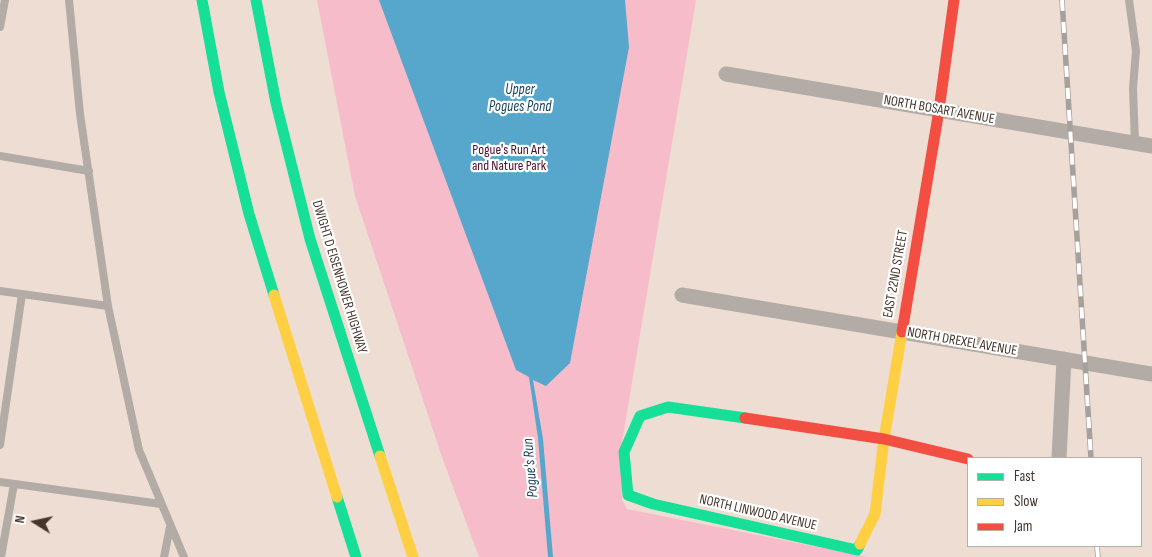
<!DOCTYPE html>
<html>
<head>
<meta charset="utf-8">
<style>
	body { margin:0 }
	#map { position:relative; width:1152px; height:557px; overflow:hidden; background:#eeddd2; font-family:"Sofia Sans Condensed",sans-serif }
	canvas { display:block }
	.legend { position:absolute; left:967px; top:457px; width:175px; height:90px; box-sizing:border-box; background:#fff; border:1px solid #b5afaa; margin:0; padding:6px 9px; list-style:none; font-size:15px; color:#45362b }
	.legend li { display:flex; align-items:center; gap:10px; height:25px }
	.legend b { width:25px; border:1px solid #b5afaa }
	.north { position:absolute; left:10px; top:497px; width:50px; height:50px; -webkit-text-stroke:4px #fff; paint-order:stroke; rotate:280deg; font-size:14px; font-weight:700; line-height:20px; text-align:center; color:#45362b }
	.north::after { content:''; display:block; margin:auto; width:18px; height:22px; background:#45362b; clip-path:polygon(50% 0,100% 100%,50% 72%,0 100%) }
</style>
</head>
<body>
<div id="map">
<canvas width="1152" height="557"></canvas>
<ul class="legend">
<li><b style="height:6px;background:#16e098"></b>Fast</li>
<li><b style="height:6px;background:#ffcf43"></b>Slow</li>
<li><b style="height:6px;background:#f24e42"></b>Jam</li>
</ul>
<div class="north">N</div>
</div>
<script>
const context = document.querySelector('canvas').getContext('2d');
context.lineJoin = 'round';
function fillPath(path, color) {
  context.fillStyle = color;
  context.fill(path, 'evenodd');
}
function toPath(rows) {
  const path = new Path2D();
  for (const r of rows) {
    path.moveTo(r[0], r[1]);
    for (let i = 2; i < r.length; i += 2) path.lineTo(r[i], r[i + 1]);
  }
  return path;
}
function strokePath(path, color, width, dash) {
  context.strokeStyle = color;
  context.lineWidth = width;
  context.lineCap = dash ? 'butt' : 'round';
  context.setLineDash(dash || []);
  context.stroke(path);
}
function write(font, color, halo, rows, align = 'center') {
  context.font = font + ' "Sofia Sans Condensed",sans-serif';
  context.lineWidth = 4.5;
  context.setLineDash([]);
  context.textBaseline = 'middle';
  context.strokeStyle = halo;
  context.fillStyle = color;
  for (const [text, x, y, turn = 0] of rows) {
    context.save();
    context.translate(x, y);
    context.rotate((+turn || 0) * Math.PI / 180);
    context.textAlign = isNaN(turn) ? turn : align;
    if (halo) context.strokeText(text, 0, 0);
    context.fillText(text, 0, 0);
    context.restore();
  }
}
const green = toPath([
	[317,0,696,0,622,442,622,500,627,509,868,557,479,557,443,460,355,196]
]);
const water = toPath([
	[379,0,625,0,629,47,570,363,546,386,533,380,543,439,553,557,548,557,538,438,529,377,516,370]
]);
const lane = toPath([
	[69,0,80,114,108,306],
	[1129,0,1136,51,1133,88,1135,143],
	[0,27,5,0],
	[0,156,89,171],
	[0,291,108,306,139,450,184,557],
	[0,445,22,294],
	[0,482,161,504],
	[1,557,14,484],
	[164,557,170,527]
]);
const street = toPath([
	[726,74,1152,146],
	[682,295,1152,374],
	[1059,458,1064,359]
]);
const fast = toPath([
	[202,0,219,92,249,214,274,295],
	[256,0,276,103,310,239,380,456],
	[745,418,668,407,640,416,624,452,628,495,653,504,857,550,860,544],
	[337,497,356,557]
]);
const slow = toPath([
	[274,295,337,497],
	[380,456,413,557],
	[860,544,875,514,884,439,902,332]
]);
const jam = toPath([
	[902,332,939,110,954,0],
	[745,418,884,439,968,459]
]);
const rail = toPath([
	[1062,0,1091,458],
	[1097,546,1098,557]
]);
const streetNames = [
	["NORTH BOSART AVENUE",939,110,10],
	["EAST 22ND STREET",896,274,-80],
	["DWIGHT D EISENHOWER HIGHWAY",339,277,73],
	["NORTH DREXEL AVENUE",962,342,10],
	["NORTH LINWOOD AVENUE",758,513,13]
];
const parkNames = [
	["Pogue's Run Art",509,150],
	["and Nature Park",509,166]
];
const waterNames = [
	["Upper",520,90],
	["Pogues Pond",520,107],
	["Pogue's Run",531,468,-95]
];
fillPath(green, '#f6bcc9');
fillPath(water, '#57a6cc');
strokePath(lane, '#b2aba6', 8);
strokePath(street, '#b2aba6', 15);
strokePath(fast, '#16e098', 11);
strokePath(slow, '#ffcf43', 11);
strokePath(jam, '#f24e42', 11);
strokePath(rail, '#a8a09b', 5.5);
strokePath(rail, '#fff', 4, [11]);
write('14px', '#45362b', '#fff', streetNames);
write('14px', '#4c0e2b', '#fff', parkNames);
write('italic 15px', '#18445c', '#fff', waterNames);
</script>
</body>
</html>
